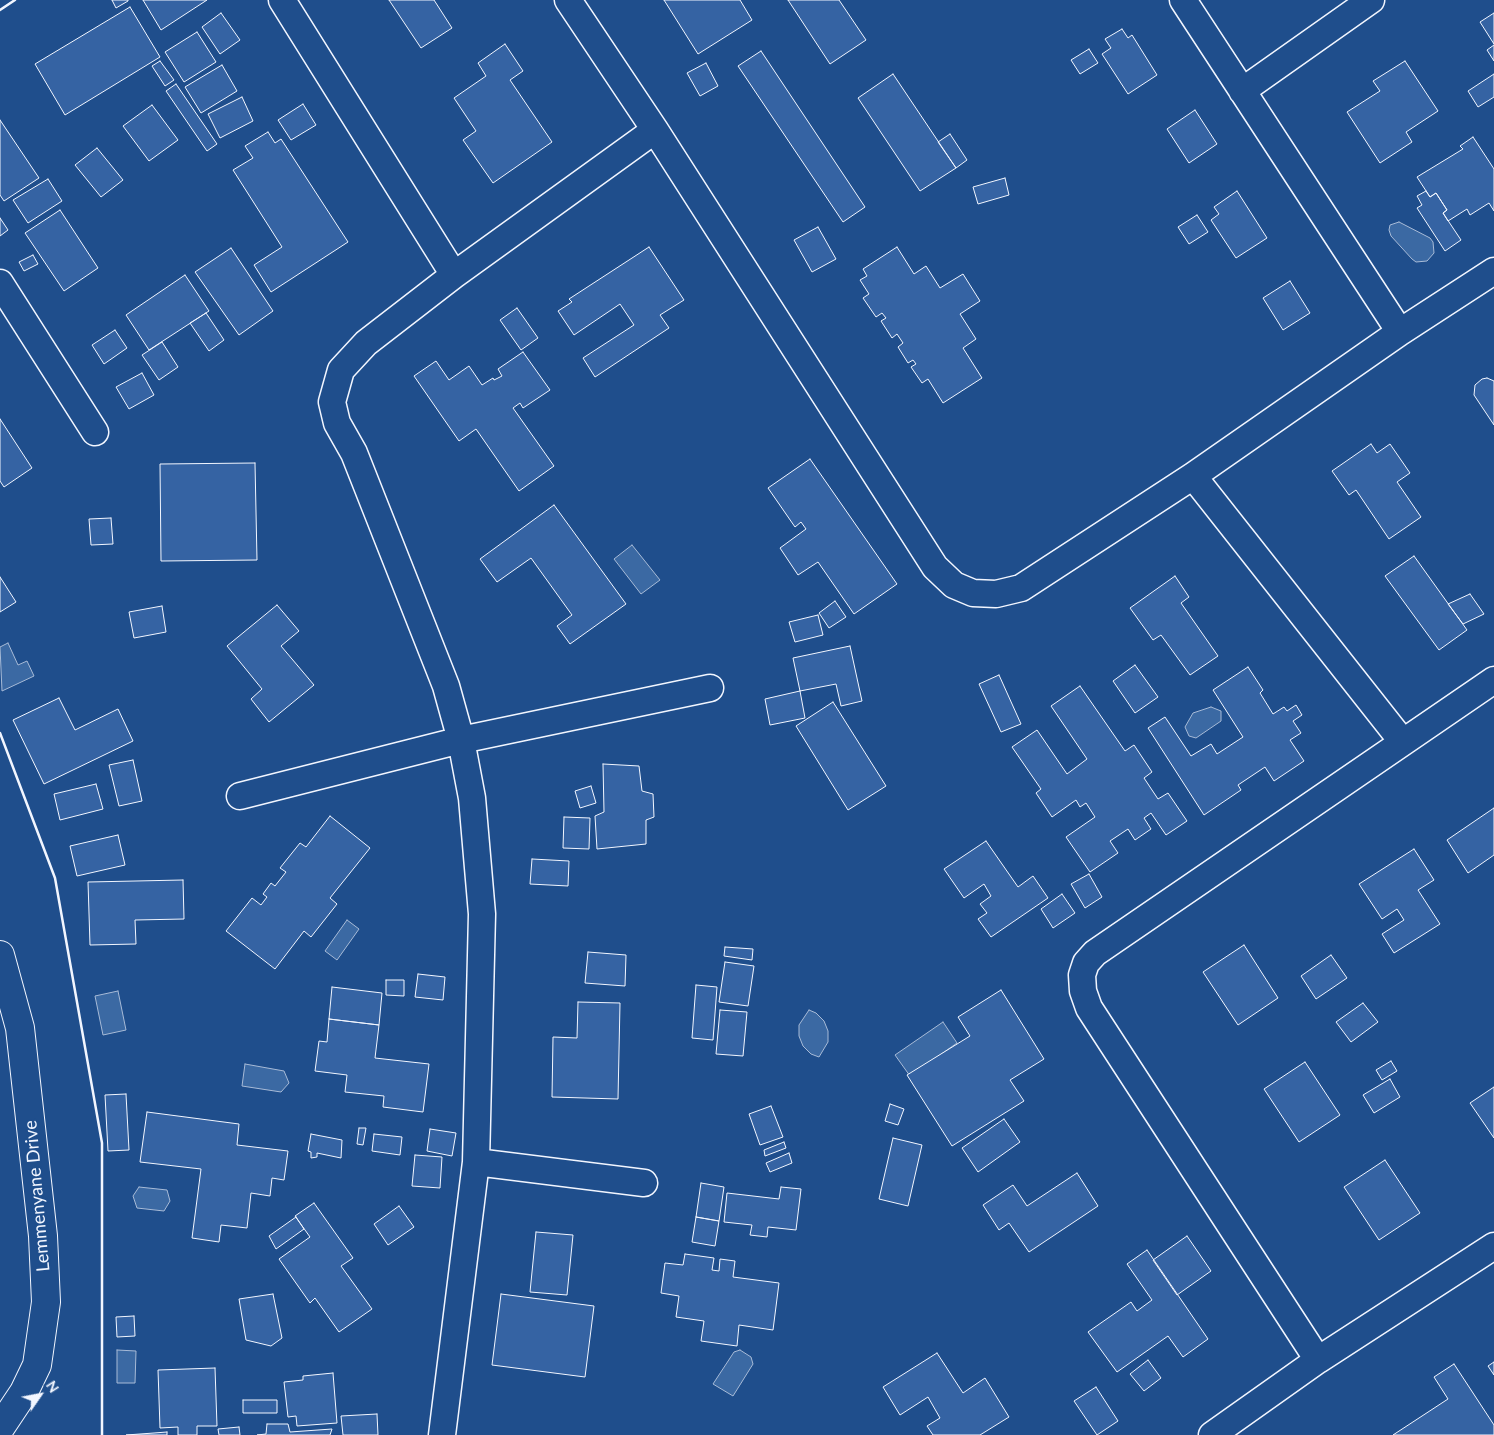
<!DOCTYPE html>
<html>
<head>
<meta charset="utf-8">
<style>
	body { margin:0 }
	#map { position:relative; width:1494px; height:1435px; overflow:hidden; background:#1f4e8c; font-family:Lato,sans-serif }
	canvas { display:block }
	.north { position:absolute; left:15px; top:1370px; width:50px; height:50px; -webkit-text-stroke:4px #1f4e8c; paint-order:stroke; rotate:57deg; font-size:14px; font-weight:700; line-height:20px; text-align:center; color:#f2f6ff }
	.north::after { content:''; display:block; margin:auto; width:18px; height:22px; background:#f2f6ff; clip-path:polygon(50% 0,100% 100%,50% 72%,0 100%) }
</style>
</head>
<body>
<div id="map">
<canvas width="1494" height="1435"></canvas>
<div class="north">N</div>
</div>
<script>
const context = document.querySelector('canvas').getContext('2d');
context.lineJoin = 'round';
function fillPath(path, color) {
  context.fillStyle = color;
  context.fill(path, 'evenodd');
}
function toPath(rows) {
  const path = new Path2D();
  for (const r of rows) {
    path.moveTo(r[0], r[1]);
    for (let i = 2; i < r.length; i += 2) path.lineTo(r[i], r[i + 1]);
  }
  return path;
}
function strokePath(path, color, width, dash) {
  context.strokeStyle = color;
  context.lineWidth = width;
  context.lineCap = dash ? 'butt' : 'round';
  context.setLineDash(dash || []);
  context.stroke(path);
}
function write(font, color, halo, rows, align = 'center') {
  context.font = font + ' Lato,sans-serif';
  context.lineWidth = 4;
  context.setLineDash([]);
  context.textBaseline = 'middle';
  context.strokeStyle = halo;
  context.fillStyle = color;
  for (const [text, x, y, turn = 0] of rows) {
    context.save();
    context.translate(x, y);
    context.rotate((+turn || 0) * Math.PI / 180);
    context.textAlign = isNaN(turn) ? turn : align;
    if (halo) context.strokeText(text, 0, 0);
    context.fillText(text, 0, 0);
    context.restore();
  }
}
const water = toPath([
	[1399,222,1430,238,1433,242,1434,253,1427,261,1416,262,1412,259,1391,236,1389,230,1390,225,1399,222],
	[632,545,660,580,641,594,614,559,632,545],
	[8,643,18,665,27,661,34,676,2,691,0,647,8,643],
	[1211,707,1221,711,1221,721,1196,738,1189,736,1185,727,1193,713,1211,707],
	[347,920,359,929,337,960,325,951,347,920],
	[118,991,126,1030,103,1035,95,996,118,991],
	[809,1010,816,1013,824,1021,828,1031,828,1042,819,1057,811,1054,803,1046,799,1036,799,1025,809,1010],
	[943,1022,957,1043,910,1076,895,1055,943,1022],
	[245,1064,284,1071,289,1083,281,1092,242,1086,245,1064],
	[139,1187,167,1190,170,1201,164,1211,137,1208,133,1196,139,1187],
	[117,1350,136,1351,135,1383,117,1383,117,1350],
	[740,1350,751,1357,753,1364,733,1396,713,1384,734,1352,740,1350]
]);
const building = toPath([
	[112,0,128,0,128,1,116,8,112,0],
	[143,0,207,0,161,30,143,0],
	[389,0,434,0,452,28,421,48,389,0],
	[664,0,740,0,752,20,698,54,664,0],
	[788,0,839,0,866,40,830,64,788,0],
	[130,7,160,57,65,115,35,64,130,7],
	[221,13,240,40,220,54,202,27,221,13],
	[1494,13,1494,44,1480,22,1494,13],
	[1122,29,1128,38,1132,35,1157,75,1128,94,1102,54,1111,48,1105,39,1122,29],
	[197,32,216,62,184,82,165,52,197,32],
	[505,44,523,71,510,80,552,142,493,183,463,140,476,131,454,98,486,76,478,63,505,44],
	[1494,45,1494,61,1487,50,1494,45],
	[1089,49,1098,63,1080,74,1071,60,1089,49],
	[761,51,865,207,843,222,738,66,761,51],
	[160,61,174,80,165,86,152,66,160,61],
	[1405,61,1438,111,1406,132,1412,142,1380,163,1347,112,1380,91,1373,81,1405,61],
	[706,63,718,86,700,96,687,73,706,63],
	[222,65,237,91,201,113,185,87,222,65],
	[893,74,956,168,920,191,858,98,893,74],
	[1494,74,1494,97,1478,107,1468,91,1494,74],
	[176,84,217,144,207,151,166,91,176,84],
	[242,97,253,121,220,138,208,114,242,97],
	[303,104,316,125,291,140,278,120,303,104],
	[152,105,178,140,149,161,123,126,152,105],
	[1195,110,1217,144,1189,163,1167,129,1195,110],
	[0,120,39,178,4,201,0,195,0,120],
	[268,132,275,143,281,139,348,242,271,292,254,265,282,247,233,170,253,158,245,146,268,132],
	[950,134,967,160,956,168,938,142,950,134],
	[1473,137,1494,169,1494,211,1489,203,1470,215,1467,209,1448,221,1443,213,1447,210,1436,193,1430,197,1417,177,1463,149,1460,146,1473,137],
	[97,148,123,180,101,197,75,165,97,148],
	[1005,178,1009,195,978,204,973,187,1005,178],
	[48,179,62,201,28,223,13,200,48,179],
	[1237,191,1267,238,1236,258,1211,220,1219,214,1214,207,1237,191],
	[1426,191,1430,197,1436,193,1447,210,1443,213,1461,240,1445,251,1417,208,1422,205,1417,196,1426,191],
	[60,210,98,268,64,291,25,233,60,210],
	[1197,215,1208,232,1189,244,1178,227,1197,215],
	[0,218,8,230,0,236,0,218],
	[818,227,836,259,812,272,794,240,818,227],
	[649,247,684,300,660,315,669,328,595,377,583,358,634,325,620,304,574,335,558,311,572,302,569,299,649,247],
	[897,247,914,274,926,266,940,288,963,274,980,301,960,314,976,339,963,348,982,378,943,403,928,379,922,383,911,367,916,364,913,360,908,363,898,347,903,343,897,334,892,338,881,321,886,318,882,313,876,317,863,298,869,294,860,280,867,276,863,269,897,247],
	[231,248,273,311,239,335,195,272,231,248],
	[33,255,38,264,24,271,19,262,33,255],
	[185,275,209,311,149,350,126,315,185,275],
	[1290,281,1310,313,1283,330,1263,298,1290,281],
	[517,308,538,338,521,350,500,320,517,308],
	[206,313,224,340,209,351,190,323,206,313],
	[115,330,127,348,104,364,92,345,115,330],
	[162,342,178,367,159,380,142,355,162,342],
	[523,352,550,390,523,408,520,403,513,408,554,466,519,491,476,429,459,441,414,376,436,361,449,380,469,366,482,385,493,378,494,380,502,376,498,369,523,352],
	[142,373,154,395,129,409,116,387,142,373],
	[1487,378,1494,381,1494,425,1474,395,1475,385,1482,379,1487,378],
	[0,419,32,468,4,487,0,481,0,419],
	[1371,444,1377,453,1390,444,1410,473,1397,482,1421,517,1389,539,1356,490,1349,495,1332,471,1371,444],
	[810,459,897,584,854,614,818,562,798,575,780,548,806,529,801,522,795,527,768,488,810,459],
	[255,463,257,560,161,561,160,464,255,463],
	[554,505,626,604,570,644,557,626,572,615,531,558,497,582,480,559,554,505],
	[111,518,113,544,91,545,89,519,111,518],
	[1414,556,1467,630,1439,650,1385,576,1414,556],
	[1175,576,1189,597,1181,603,1218,656,1190,675,1161,635,1153,640,1130,608,1175,576],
	[0,577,16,602,0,612,0,577],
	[1470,594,1484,614,1463,624,1448,604,1470,594],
	[835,601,846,617,829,628,819,613,835,601],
	[277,605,299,631,281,646,314,685,269,722,251,699,262,689,227,646,277,605],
	[162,606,166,632,134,638,129,612,162,606],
	[818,615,823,635,795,642,789,622,818,615],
	[850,646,862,701,841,706,836,684,800,691,793,658,850,646],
	[1135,665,1158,697,1135,713,1113,681,1135,665],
	[1248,667,1263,690,1260,693,1273,714,1284,707,1287,711,1296,705,1302,715,1293,721,1301,733,1290,740,1304,761,1274,781,1265,767,1238,785,1241,790,1204,815,1148,728,1165,717,1191,756,1211,744,1217,754,1243,737,1213,690,1248,667],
	[999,675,1021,724,1001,732,979,684,999,675],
	[1080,686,1125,751,1134,745,1152,772,1144,778,1158,799,1168,793,1187,821,1166,835,1151,813,1144,818,1151,829,1135,840,1128,829,1110,841,1118,853,1090,872,1066,837,1095,817,1086,803,1080,807,1076,800,1052,817,1036,793,1041,789,1012,747,1037,730,1067,774,1087,759,1051,706,1080,686],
	[800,691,805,718,770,725,765,699,800,691],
	[59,698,75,730,118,709,133,741,44,784,13,720,59,698],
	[833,702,886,786,848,810,796,726,833,702],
	[133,760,142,801,119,806,109,765,133,760],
	[603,764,639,766,642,791,653,794,654,817,646,820,646,844,597,849,595,816,604,812,603,764],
	[96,784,103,809,60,820,54,794,96,784],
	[591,786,596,803,580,808,575,791,591,786],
	[1494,808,1494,855,1468,873,1447,840,1494,808],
	[330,816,370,848,330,898,337,904,311,937,304,931,275,969,226,931,252,898,261,905,267,897,263,894,271,883,275,886,286,872,280,868,300,843,306,847,330,816],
	[564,817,590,818,589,849,563,848,564,817],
	[118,835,125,865,77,876,70,846,118,835],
	[986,841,1018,887,1033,876,1048,898,991,937,978,919,987,913,980,904,991,896,984,884,964,898,944,869,986,841],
	[1414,849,1434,880,1418,890,1440,924,1394,953,1382,934,1404,920,1397,909,1382,919,1359,884,1414,849],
	[532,859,569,861,568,886,530,884,532,859],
	[1089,874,1102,897,1085,908,1071,884,1089,874],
	[183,880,184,919,135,920,136,944,90,945,88,882,183,880],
	[1062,894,1075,913,1053,928,1041,909,1062,894],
	[1244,945,1278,998,1238,1025,1203,972,1244,945],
	[725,947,753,949,752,960,724,956,725,947],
	[588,952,626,955,625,986,585,983,588,952],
	[1331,955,1347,978,1316,999,1301,976,1331,955],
	[725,962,754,966,748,1006,719,1002,725,962],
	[418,974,445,977,443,1000,415,997,418,974],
	[386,980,404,980,404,996,386,995,386,980],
	[696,985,717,987,713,1040,692,1038,696,985],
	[332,987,382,993,379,1025,329,1019,332,987],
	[1001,990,1044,1059,1010,1080,1024,1101,952,1146,907,1075,970,1036,958,1017,1001,990],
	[578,1002,620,1003,618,1099,552,1097,553,1037,577,1038,578,1002],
	[1363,1003,1378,1022,1351,1042,1336,1022,1363,1003],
	[720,1010,747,1012,743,1056,716,1054,720,1010],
	[329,1019,379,1025,375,1058,429,1064,423,1112,383,1107,384,1096,345,1092,347,1075,315,1071,319,1041,327,1042,329,1019],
	[1391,1061,1397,1071,1382,1080,1376,1070,1391,1061],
	[1305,1062,1340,1115,1299,1142,1264,1089,1305,1062],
	[1390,1079,1400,1097,1374,1113,1363,1095,1390,1079],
	[1494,1087,1494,1138,1470,1103,1494,1087],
	[126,1094,129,1150,108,1151,105,1095,126,1094],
	[890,1104,904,1109,898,1125,885,1121,890,1104],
	[771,1106,783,1137,760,1145,749,1114,771,1106],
	[147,1112,239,1124,237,1145,288,1151,284,1180,272,1178,270,1196,251,1193,247,1228,221,1225,219,1242,192,1238,201,1169,140,1162,147,1112],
	[1004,1119,1020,1142,978,1172,962,1148,1004,1119],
	[359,1128,366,1128,363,1145,357,1144,359,1128],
	[430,1129,456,1133,452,1156,427,1151,430,1129],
	[311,1134,342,1140,341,1158,317,1153,317,1157,311,1158,311,1152,308,1151,311,1134],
	[374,1134,402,1137,400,1155,372,1151,374,1134],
	[893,1138,922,1145,908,1206,879,1199,893,1138],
	[784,1142,786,1148,765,1156,764,1150,784,1142],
	[789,1153,792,1163,770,1172,766,1163,789,1153],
	[415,1155,442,1157,440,1188,412,1186,415,1155],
	[1385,1160,1420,1213,1379,1240,1344,1187,1385,1160],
	[1077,1173,1098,1206,1029,1252,1009,1223,999,1230,983,1205,1013,1185,1027,1206,1077,1173],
	[701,1183,724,1187,719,1221,696,1217,701,1183],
	[781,1187,801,1189,796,1230,768,1227,767,1237,750,1235,752,1225,724,1222,727,1193,779,1199,781,1187],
	[314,1203,353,1258,341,1266,372,1309,339,1332,315,1298,310,1303,279,1259,310,1237,295,1216,314,1203],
	[399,1206,414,1227,388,1245,374,1224,399,1206],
	[296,1217,304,1229,276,1249,269,1236,296,1217],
	[696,1217,719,1221,715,1246,692,1242,696,1217],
	[536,1232,573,1235,567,1295,530,1292,536,1232],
	[1187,1236,1211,1271,1177,1295,1153,1260,1187,1236],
	[1147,1250,1208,1339,1183,1357,1168,1336,1117,1372,1088,1332,1131,1302,1137,1311,1152,1300,1127,1264,1147,1250],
	[685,1254,714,1258,712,1270,719,1271,720,1259,735,1261,733,1277,779,1283,773,1330,739,1325,737,1346,701,1341,704,1321,676,1317,679,1296,661,1293,665,1263,683,1265,685,1254],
	[273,1294,282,1338,271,1346,246,1340,239,1299,273,1294],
	[501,1294,594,1306,585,1377,492,1365,501,1294],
	[134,1316,135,1336,117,1337,116,1317,134,1316],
	[937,1353,963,1393,985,1378,1009,1417,980,1435,933,1435,927,1426,940,1418,928,1397,900,1415,883,1387,937,1353],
	[1148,1360,1161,1378,1144,1391,1130,1374,1148,1360],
	[1494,1362,1494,1375,1488,1366,1494,1362],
	[1454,1364,1494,1425,1494,1435,1393,1435,1448,1399,1434,1377,1454,1364],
	[215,1368,217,1426,197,1426,197,1435,178,1435,178,1427,160,1428,158,1370,215,1368],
	[333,1373,337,1423,297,1426,296,1416,288,1417,284,1382,303,1380,303,1376,333,1373],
	[1096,1387,1118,1421,1097,1435,1074,1401,1096,1387],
	[243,1400,277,1400,277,1413,243,1413,243,1400],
	[377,1414,378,1435,343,1435,341,1416,377,1414],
	[267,1424,288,1424,290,1432,332,1429,330,1435,257,1435,266,1434,267,1424],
	[239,1427,240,1435,219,1435,218,1429,239,1427],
	[167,1432,167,1435,126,1435,154,1433,167,1432]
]);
const minor = toPath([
	[282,0,454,275],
	[568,0,655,130,935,567,954,585,973,593,996,594,1021,588,1193,476,1400,332,1494,271],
	[1183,0,1400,332],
	[1242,91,1371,0],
	[0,283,95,432],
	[1193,476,1402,741],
	[240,796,461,740,710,688],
	[476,1162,644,1183],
	[1318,1360,1089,1008,1083,991,1082,975,1086,963,1095,953,1494,680],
	[442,1435,476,1162,482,914,472,798,461,740,446,686,354,453,337,423,332,402,341,370,366,343,454,275,655,130],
	[1212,1435,1318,1360,1494,1246]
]);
const tertiary = toPath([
	[0,955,20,1028,43,1236,46,1302,37,1365,24,1392,0,1428]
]);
const wall = toPath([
	[0,10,15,0],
	[0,733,55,878,102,1143,102,1435]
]);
const streetNames = [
	["Lemmenyane Drive",37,1196,-95]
];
fillPath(water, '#3b69a3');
strokePath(water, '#a8bbd7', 1);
fillPath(building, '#3563a3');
strokePath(building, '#f2f6ff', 1);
strokePath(minor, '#f2f6ff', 29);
strokePath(tertiary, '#f2f6ff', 30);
strokePath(minor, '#1f4e8c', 26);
strokePath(tertiary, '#1f4e8c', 28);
strokePath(wall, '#f2f6ff', 2.5);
write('18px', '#f2f6ff', '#1f4e8c', streetNames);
</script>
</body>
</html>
